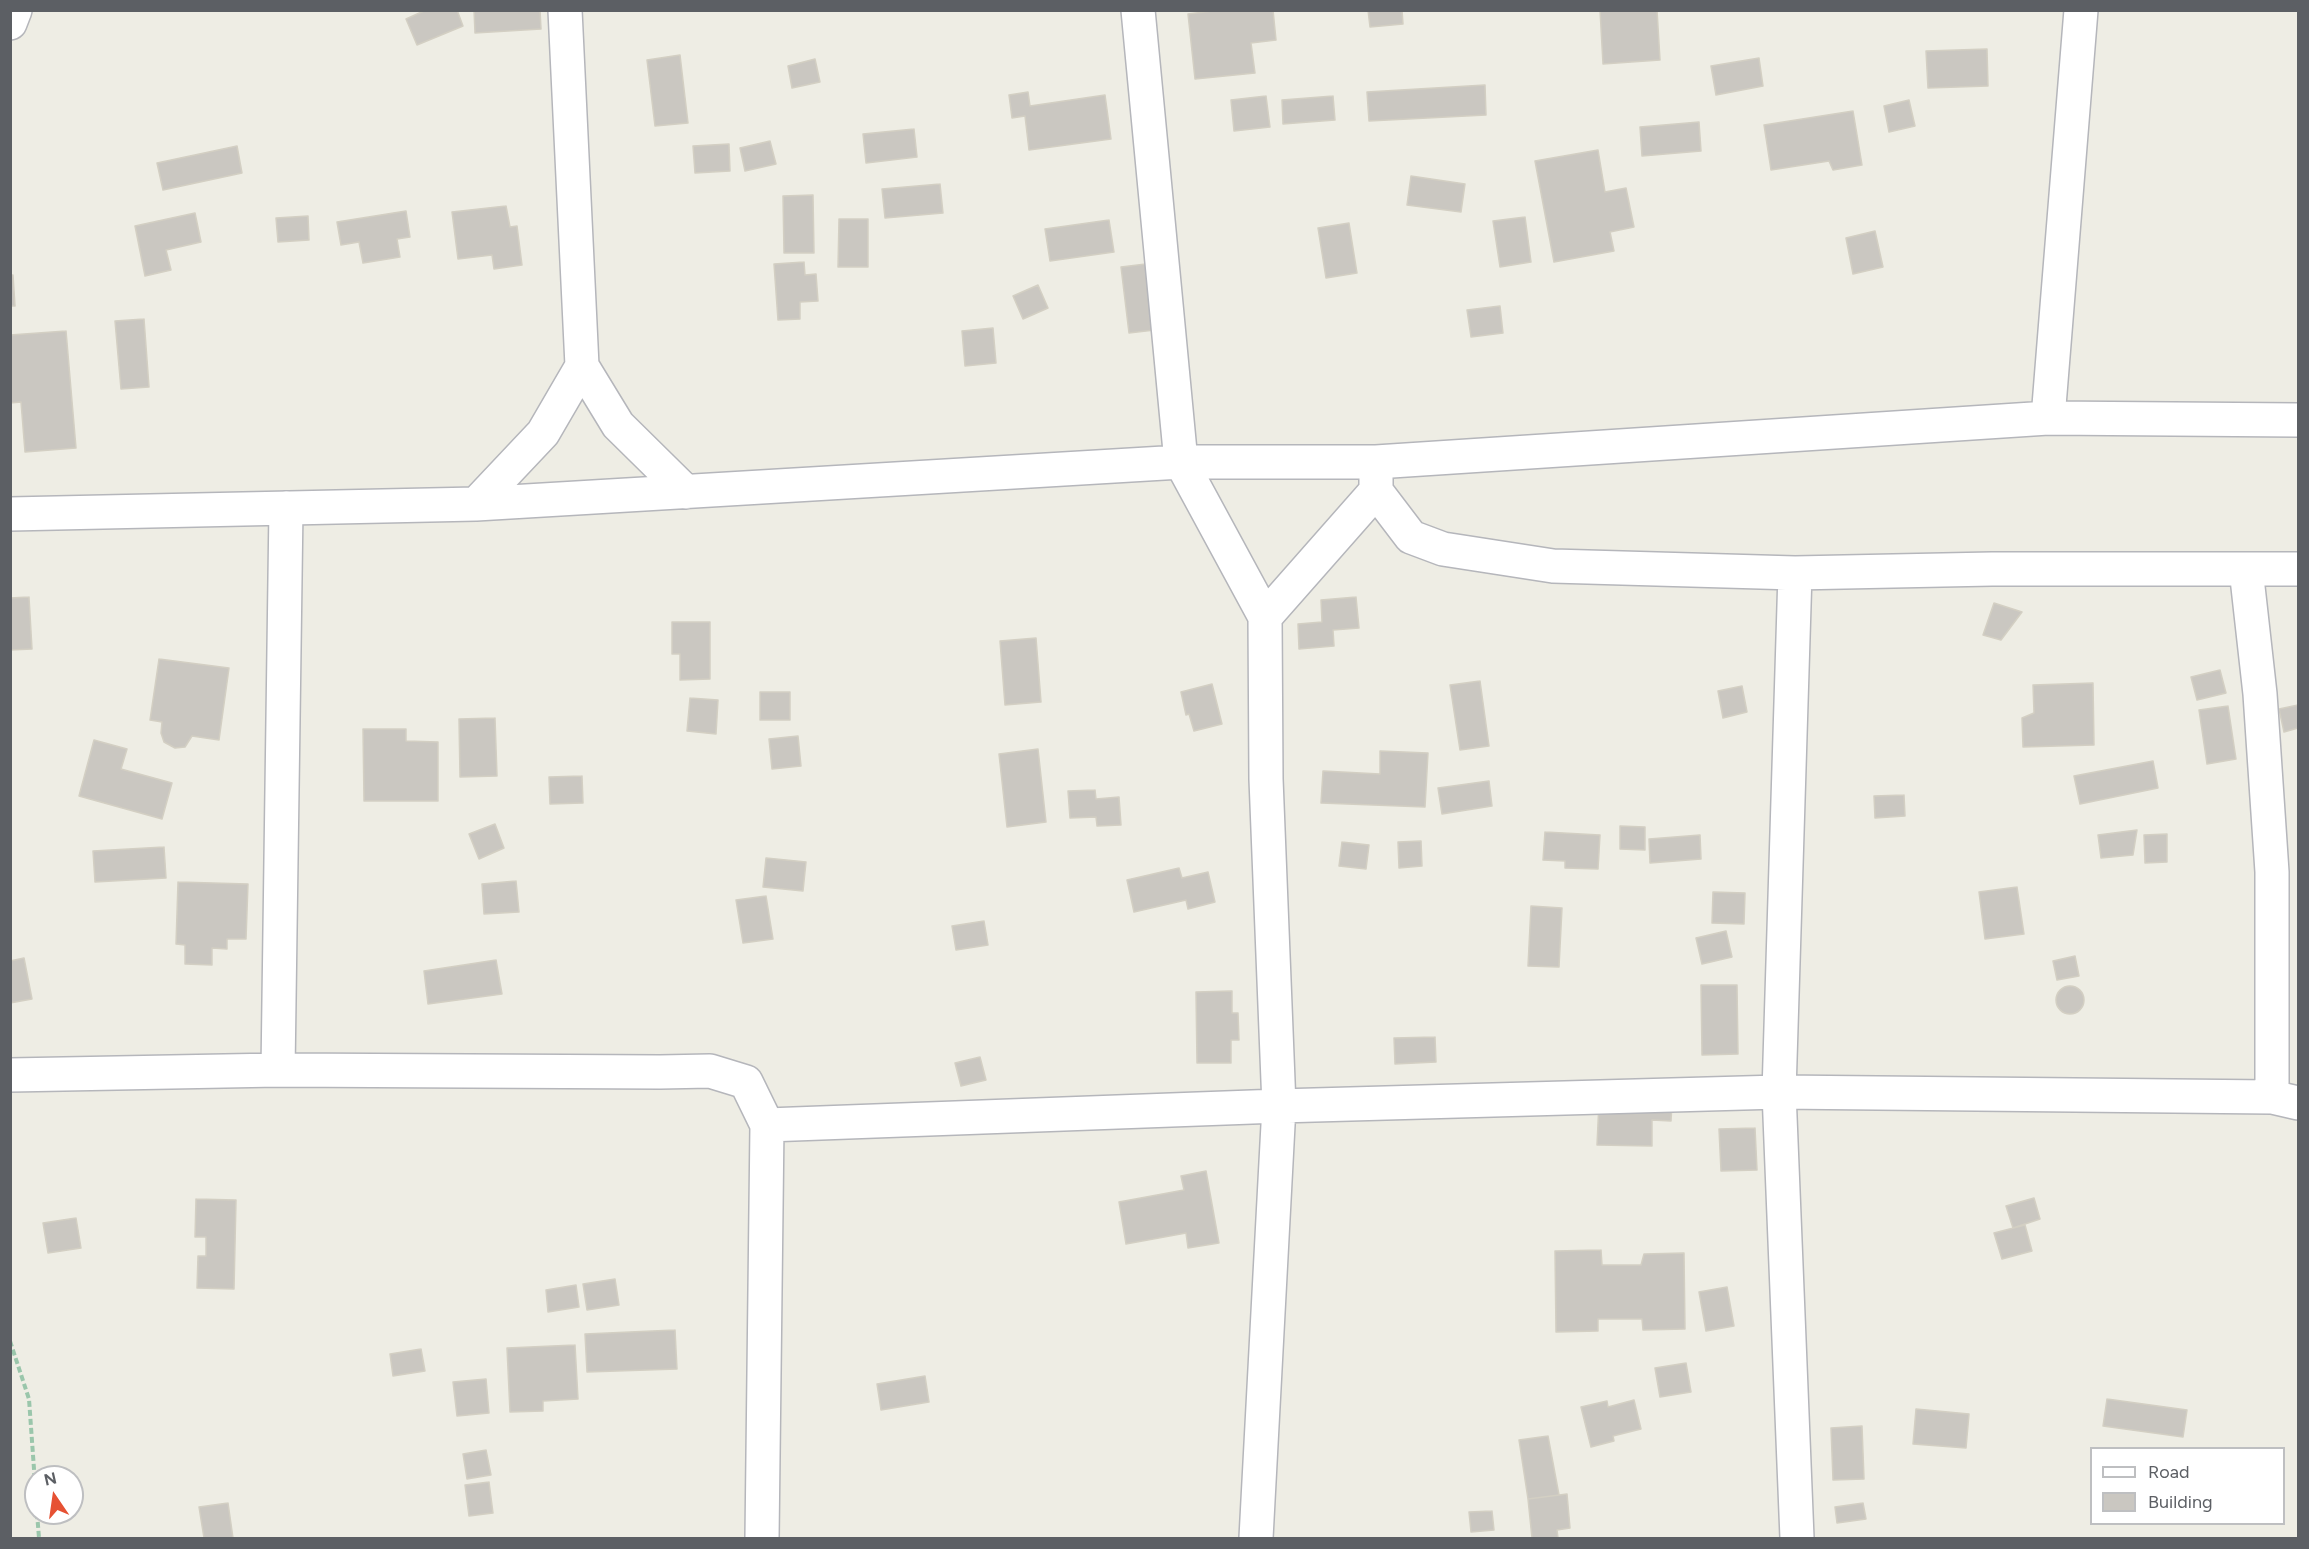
<!DOCTYPE html>
<html>
<head>
<meta charset="utf-8">
<style>
	body { margin:0 }
	#map { position:relative; width:2309px; height:1549px; overflow:hidden; background:#eeede4; font-family:Figtree,sans-serif }
	canvas { display:block }
	.frame { position:absolute; inset:0; border:12px solid #5c5f64; pointer-events:none }
	.legend { position:absolute; left:2090px; top:1447px; width:195px; height:78px; box-sizing:border-box; background:#fff; border:2px solid #bebfc1; margin:0; padding:8px 10px; list-style:none; font-size:18px; color:#5c5f64 }
	.legend li { display:flex; align-items:center; gap:12px; height:30px }
	.legend b { width:30px; border:2px solid #bebfc1 }
	.north { position:absolute; left:24px; top:1465px; width:60px; height:60px; box-sizing:border-box; background:#fff; border:2px solid #bebfc1; border-radius:50%; rotate:347deg; font-size:16px; font-weight:700; line-height:24px; text-align:center; color:#5c5f64 }
	.north::after { content:''; display:block; margin:auto; width:21px; height:27px; background:#e65133; clip-path:polygon(50% 0,100% 100%,50% 72%,0 100%) }
</style>
</head>
<body>
<div id="map">
<canvas width="2309" height="1549"></canvas>
<div class="frame"></div>
<ul class="legend">
<li><b style="height:8px;background:#fff"></b>Road</li>
<li><b style="height:16px;background:#cac7c1"></b>Building</li>
</ul>
<div class="north">N</div>
</div>
<script>
const context = document.querySelector('canvas').getContext('2d');
context.lineJoin = 'round';
function fillPath(path, color) {
  context.fillStyle = color;
  context.fill(path, 'evenodd');
}
function toPath(rows) {
  const path = new Path2D();
  for (const r of rows) {
    if (r.length === 3) {
      path.moveTo(r[0] + r[2], r[1]);
      path.arc(r[0], r[1], r[2], 0, 2 * Math.PI);
      continue;
    }
    path.moveTo(r[0], r[1]);
    for (let i = 2; i < r.length; i += 2) path.lineTo(r[i], r[i + 1]);
  }
  return path;
}
function strokePath(path, color, width, dash) {
  context.strokeStyle = color;
  context.lineWidth = width;
  context.lineCap = dash ? 'butt' : 'round';
  context.setLineDash(dash || []);
  context.stroke(path);
}
const building = toPath([
	[426,10,457,10,463,26,417,45,406,19,426,10],
	[474,10,540,10,541,29,475,33,474,10],
	[1220,10,1273,10,1276,40,1251,43,1255,73,1195,79,1188,14,1220,10],
	[1368,10,1402,10,1403,24,1370,27,1368,10],
	[1600,10,1657,10,1660,60,1603,64,1600,10],
	[1987,49,1988,86,1928,88,1926,51,1987,49],
	[680,55,688,123,655,126,647,60,680,55],
	[1759,58,1763,86,1716,95,1711,66,1759,58],
	[815,59,820,82,792,88,788,66,815,59],
	[1485,85,1486,115,1369,121,1367,92,1485,85],
	[1028,92,1030,106,1105,95,1111,139,1029,150,1025,116,1012,118,1009,95,1028,92],
	[1266,96,1270,127,1234,131,1231,100,1266,96],
	[1333,96,1335,120,1283,124,1282,100,1333,96],
	[1909,100,1915,126,1889,132,1884,106,1909,100],
	[1853,111,1862,165,1833,170,1829,161,1771,170,1764,125,1853,111],
	[1699,122,1701,151,1642,156,1640,127,1699,122],
	[914,129,917,157,866,163,863,134,914,129],
	[770,141,776,164,745,171,740,148,770,141],
	[729,144,730,171,695,173,693,146,729,144],
	[237,146,242,173,163,190,157,163,237,146],
	[1598,150,1605,192,1626,188,1634,227,1610,232,1614,251,1554,262,1535,161,1598,150],
	[1411,176,1465,184,1461,212,1407,205,1411,176],
	[940,184,943,213,885,218,882,189,940,184],
	[813,195,814,253,784,253,783,196,813,195],
	[506,206,510,227,517,226,522,265,494,269,492,255,458,259,452,212,506,206],
	[406,211,410,237,397,239,400,257,363,263,359,242,341,245,337,222,406,211],
	[195,213,201,242,166,250,171,270,145,276,135,226,195,213],
	[308,216,309,240,278,242,276,218,308,216],
	[1525,217,1531,262,1500,267,1493,221,1525,217],
	[839,219,868,219,868,267,838,267,839,219],
	[1109,220,1114,252,1050,261,1045,229,1109,220],
	[1349,223,1357,273,1326,278,1318,228,1349,223],
	[1875,231,1883,267,1853,274,1846,238,1875,231],
	[804,262,805,275,816,274,818,301,800,302,800,319,778,320,774,264,804,262],
	[1154,263,1163,329,1129,333,1121,267,1154,263],
	[10,275,13,275,15,306,10,306,10,275],
	[1038,285,1048,308,1023,319,1013,296,1038,285],
	[1500,306,1503,333,1471,337,1467,310,1500,306],
	[144,319,149,387,121,389,115,321,144,319],
	[993,328,996,363,965,366,962,331,993,328],
	[66,331,76,448,25,452,21,402,10,403,10,335,66,331],
	[29,597,32,649,10,650,10,598,29,597],
	[1356,597,1359,628,1333,630,1334,646,1299,649,1298,624,1322,622,1321,600,1356,597],
	[1994,603,2022,612,2001,640,1983,635,1994,603],
	[672,622,710,622,710,679,680,680,680,654,672,654,672,622],
	[1036,638,1041,702,1005,705,1000,641,1036,638],
	[159,659,229,668,219,740,192,736,185,747,175,748,164,742,161,733,162,722,150,720,159,659],
	[2220,670,2226,693,2197,700,2191,677,2220,670],
	[1480,681,1489,746,1460,750,1450,685,1480,681],
	[2093,683,2094,745,2023,747,2022,718,2034,713,2033,685,2093,683],
	[1212,684,1222,724,1194,731,1189,714,1186,715,1181,692,1212,684],
	[1742,686,1747,712,1723,718,1718,691,1742,686],
	[760,692,790,692,790,720,760,720,760,692],
	[690,698,718,700,716,734,687,731,690,698],
	[2298,705,2298,728,2284,732,2279,709,2298,705],
	[2228,706,2236,759,2207,764,2199,710,2228,706],
	[495,718,497,776,460,777,459,719,495,718],
	[363,729,406,729,406,741,438,742,438,801,364,801,363,729],
	[798,736,801,766,772,769,769,739,798,736],
	[94,740,127,749,121,769,172,783,162,819,79,796,94,740],
	[1038,749,1046,822,1007,827,999,754,1038,749],
	[1380,751,1428,753,1425,807,1321,803,1323,771,1380,774,1380,751],
	[2153,761,2158,788,2080,804,2074,776,2153,761],
	[582,776,583,803,550,804,549,777,582,776],
	[1489,781,1492,806,1442,814,1438,788,1489,781],
	[1095,790,1096,799,1119,797,1121,825,1097,826,1096,817,1070,818,1068,791,1095,790],
	[1904,795,1905,816,1875,818,1874,796,1904,795],
	[495,824,504,848,479,859,469,834,495,824],
	[1620,826,1645,827,1645,850,1620,849,1620,826],
	[2137,830,2133,855,2101,858,2098,835,2137,830],
	[1545,832,1600,835,1598,869,1565,868,1565,861,1543,860,1545,832],
	[2167,834,2167,862,2145,863,2144,835,2167,834],
	[1700,835,1701,859,1650,863,1649,839,1700,835],
	[1421,841,1422,866,1399,868,1398,842,1421,841],
	[1342,842,1369,845,1366,869,1339,866,1342,842],
	[164,847,166,878,95,882,93,851,164,847],
	[766,858,806,862,803,891,763,887,766,858],
	[1179,868,1182,878,1208,872,1215,902,1188,909,1186,900,1134,912,1127,880,1179,868],
	[516,881,519,912,484,914,482,884,516,881],
	[178,882,248,884,246,939,227,939,227,949,212,948,212,965,185,964,185,945,176,944,178,882],
	[2017,887,2024,934,1985,939,1979,892,2017,887],
	[1713,892,1745,893,1744,924,1712,923,1713,892],
	[766,896,773,939,743,943,736,900,766,896],
	[1531,906,1562,908,1559,967,1528,966,1531,906],
	[984,921,988,945,956,950,952,926,984,921],
	[1726,931,1732,957,1702,964,1696,938,1726,931],
	[2075,956,2079,976,2057,980,2053,961,2075,956],
	[24,958,32,999,10,1003,10,961,24,958],
	[496,960,502,994,428,1004,424,971,496,960],
	[1701,985,1737,985,1738,1054,1702,1055,1701,985],
	[2070,1000,14],
	[1232,991,1232,1013,1238,1013,1239,1040,1231,1040,1231,1063,1197,1063,1196,992,1232,991],
	[1435,1037,1436,1062,1395,1064,1394,1038,1435,1037],
	[980,1057,986,1080,961,1086,955,1063,980,1057],
	[1599,1102,1672,1104,1671,1121,1652,1120,1652,1146,1597,1145,1599,1102],
	[1755,1128,1757,1170,1721,1171,1719,1129,1755,1128],
	[1206,1171,1219,1243,1188,1248,1186,1233,1126,1244,1119,1202,1184,1190,1181,1176,1206,1171],
	[2034,1198,2040,1219,2013,1228,2006,1206,2034,1198],
	[196,1199,236,1200,234,1289,197,1288,198,1256,206,1256,206,1237,195,1237,196,1199],
	[76,1218,81,1248,48,1253,43,1223,76,1218],
	[2025,1225,2032,1251,2002,1259,1994,1233,2025,1225],
	[1601,1250,1602,1265,1641,1265,1644,1254,1684,1253,1685,1329,1643,1330,1642,1319,1598,1319,1598,1331,1556,1332,1555,1251,1601,1250],
	[615,1279,619,1305,587,1310,583,1284,615,1279],
	[576,1285,579,1307,548,1312,546,1290,576,1285],
	[1727,1287,1734,1326,1706,1331,1699,1292,1727,1287],
	[675,1330,677,1369,587,1372,585,1334,675,1330],
	[575,1345,578,1399,543,1401,543,1411,510,1412,507,1348,575,1345],
	[421,1349,425,1371,393,1376,390,1354,421,1349],
	[1686,1363,1691,1392,1660,1397,1655,1368,1686,1363],
	[925,1376,929,1402,881,1410,877,1384,925,1376],
	[486,1379,489,1413,457,1416,453,1382,486,1379],
	[2107,1399,2187,1410,2183,1437,2103,1426,2107,1399],
	[1634,1400,1641,1429,1613,1436,1614,1441,1591,1447,1581,1407,1607,1401,1608,1407,1634,1400],
	[1916,1409,1969,1414,1966,1448,1913,1444,1916,1409],
	[1862,1426,1864,1479,1833,1480,1831,1428,1862,1426],
	[1548,1436,1559,1495,1528,1499,1519,1440,1548,1436],
	[486,1450,491,1475,467,1479,463,1454,486,1450],
	[489,1482,493,1513,469,1516,465,1485,489,1482],
	[1567,1494,1570,1528,1557,1530,1558,1538,1532,1538,1528,1499,1567,1494],
	[228,1503,233,1538,204,1538,199,1507,228,1503],
	[1863,1503,1866,1519,1837,1523,1835,1507,1863,1503],
	[1492,1511,1494,1530,1471,1532,1469,1512,1492,1511]
]);
const path = toPath([
	[10,1341,29,1399,36,1497],
	[37,1513,39,1538]
]);
const street = toPath([
	[565,10,582,366,618,425,686,492],
	[1138,10,1181,462,1265,617,1266,779,1279,1106,1256,1538],
	[10,23,15,10],
	[2048,418,2081,10],
	[1376,491,1411,537,1443,549,1553,566,1795,573,1992,569,2298,569],
	[476,504,543,433,582,366],
	[10,514,476,504,1181,462,1376,462,2048,418,2298,420],
	[2246,569,2260,694,2272,872,2272,1097],
	[1795,573,1779,1092,1797,1538],
	[1265,617,1376,491,1376,468],
	[278,1070,286,508],
	[10,1075,278,1070,660,1072,710,1071,746,1082,767,1125,762,1538],
	[767,1125,1279,1106,1779,1092,2272,1097,2298,1103]
]);
fillPath(building, '#cac7c1');
strokePath(building, '#d3cfc3', 1.5);
strokePath(street, '#b5b6bb', 36);
strokePath(path, '#9ac6ab', 4, [6, 3]);
strokePath(street, '#fff', 33);
</script>
</body>
</html>
